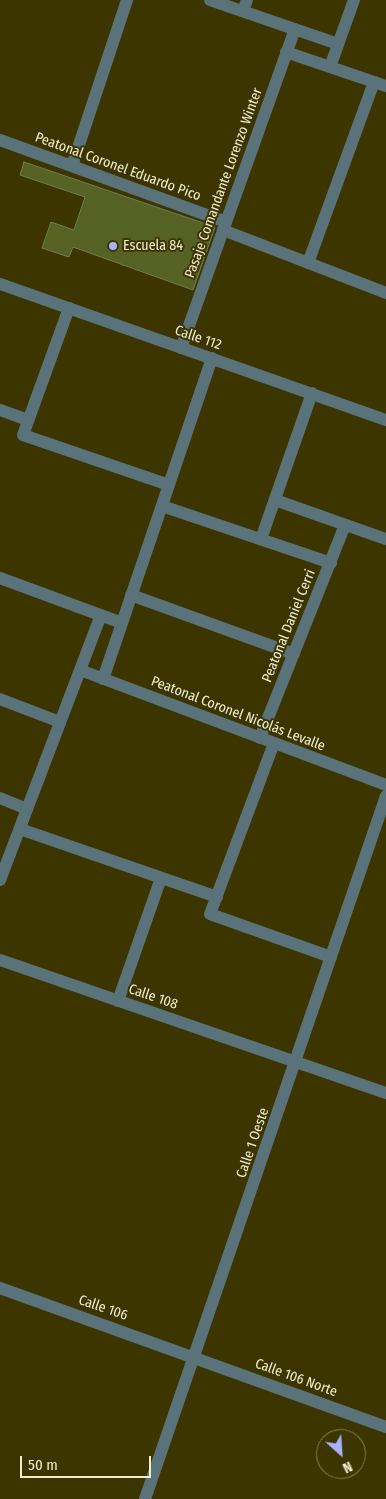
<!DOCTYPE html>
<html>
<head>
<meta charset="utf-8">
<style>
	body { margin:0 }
	#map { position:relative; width:386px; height:1499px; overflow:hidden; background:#3d3500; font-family:"Fira Sans Condensed",sans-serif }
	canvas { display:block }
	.north { position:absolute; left:316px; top:1429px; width:50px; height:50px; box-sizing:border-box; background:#3d3500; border:1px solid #857f54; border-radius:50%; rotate:154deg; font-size:14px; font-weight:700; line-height:20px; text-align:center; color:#f1edd3 }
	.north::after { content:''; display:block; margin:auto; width:18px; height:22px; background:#aab0fb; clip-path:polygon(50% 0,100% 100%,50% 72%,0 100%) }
	.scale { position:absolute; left:20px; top:1456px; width:131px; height:22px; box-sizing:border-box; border:2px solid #f1edd3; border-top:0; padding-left:6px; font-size:15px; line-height:18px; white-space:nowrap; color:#f1edd3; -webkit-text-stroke:4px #3d3500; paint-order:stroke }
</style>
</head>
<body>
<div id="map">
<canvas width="386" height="1499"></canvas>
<div class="north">N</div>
<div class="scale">50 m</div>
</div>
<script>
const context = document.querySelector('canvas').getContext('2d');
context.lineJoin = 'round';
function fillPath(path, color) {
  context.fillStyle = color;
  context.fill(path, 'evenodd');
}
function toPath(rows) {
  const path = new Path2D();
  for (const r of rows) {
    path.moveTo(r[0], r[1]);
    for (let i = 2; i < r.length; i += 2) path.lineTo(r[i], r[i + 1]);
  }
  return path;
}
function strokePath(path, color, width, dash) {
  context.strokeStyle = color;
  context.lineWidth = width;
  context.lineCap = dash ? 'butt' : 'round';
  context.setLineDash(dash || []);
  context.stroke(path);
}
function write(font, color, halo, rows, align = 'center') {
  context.font = font + ' "Fira Sans Condensed",sans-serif';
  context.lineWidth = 4;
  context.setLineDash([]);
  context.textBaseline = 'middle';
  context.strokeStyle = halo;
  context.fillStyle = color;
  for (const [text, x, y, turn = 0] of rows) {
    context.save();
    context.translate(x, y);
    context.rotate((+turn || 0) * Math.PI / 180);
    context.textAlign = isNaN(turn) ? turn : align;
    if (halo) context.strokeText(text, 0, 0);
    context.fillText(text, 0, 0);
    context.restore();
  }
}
const building = toPath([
	[24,162,215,227,193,290,73,247,69,257,42,248,51,222,74,230,85,197,20,175,24,162]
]);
const pedestrian = toPath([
	[243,11,247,0],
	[0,140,226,222],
	[72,166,127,0],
	[223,230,386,293],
	[308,263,374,82],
	[69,308,23,435,169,485],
	[0,410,28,420],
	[275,500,386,539],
	[162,506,331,563],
	[261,539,312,393],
	[131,595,294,654],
	[0,699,60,722],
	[260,738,345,525],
	[274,743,210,914,331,957],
	[0,798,27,809],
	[20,829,217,897],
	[118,1001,161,878]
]);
const minor = toPath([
	[210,0,338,44],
	[286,52,386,86],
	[330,67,354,0],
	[0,284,386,420],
	[181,348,295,29],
	[0,578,122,623],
	[80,670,386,785],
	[103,679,212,358],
	[0,880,101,615],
	[0,960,386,1093],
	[0,1288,386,1427],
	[145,1499,386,796]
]);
const markers = [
	[113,246,5,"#aab0fb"]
];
const streetNames = [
	["Peatonal Coronel Eduardo Pico",118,167,20],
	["Pasaje Comandante Lorenzo Winter",224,183,-70],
	["Calle 112",198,338,19],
	["Peatonal Daniel Cerri",289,626,-68],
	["Peatonal Coronel Nicolás Levalle",238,714,21],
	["Calle 108",153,997,19],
	["Calle 1 Oeste",253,1143,-71],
	["Calle 106",103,1308,19],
	["Calle 106 Norte",296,1378,20]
];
const poiNames = [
	["Escuela 84",123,246]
];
fillPath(building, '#556224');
strokePath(building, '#717d4e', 1);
strokePath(pedestrian, '#5a727a', 12);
strokePath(minor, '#5a727a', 12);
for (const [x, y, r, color] of markers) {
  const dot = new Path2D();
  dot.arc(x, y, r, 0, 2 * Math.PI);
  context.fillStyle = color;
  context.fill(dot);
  strokePath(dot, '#3d3500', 2);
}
write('14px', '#f1edd3', '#3d3500', streetNames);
write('14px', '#f1edd3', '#3d3500', poiNames, 'left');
</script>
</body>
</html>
